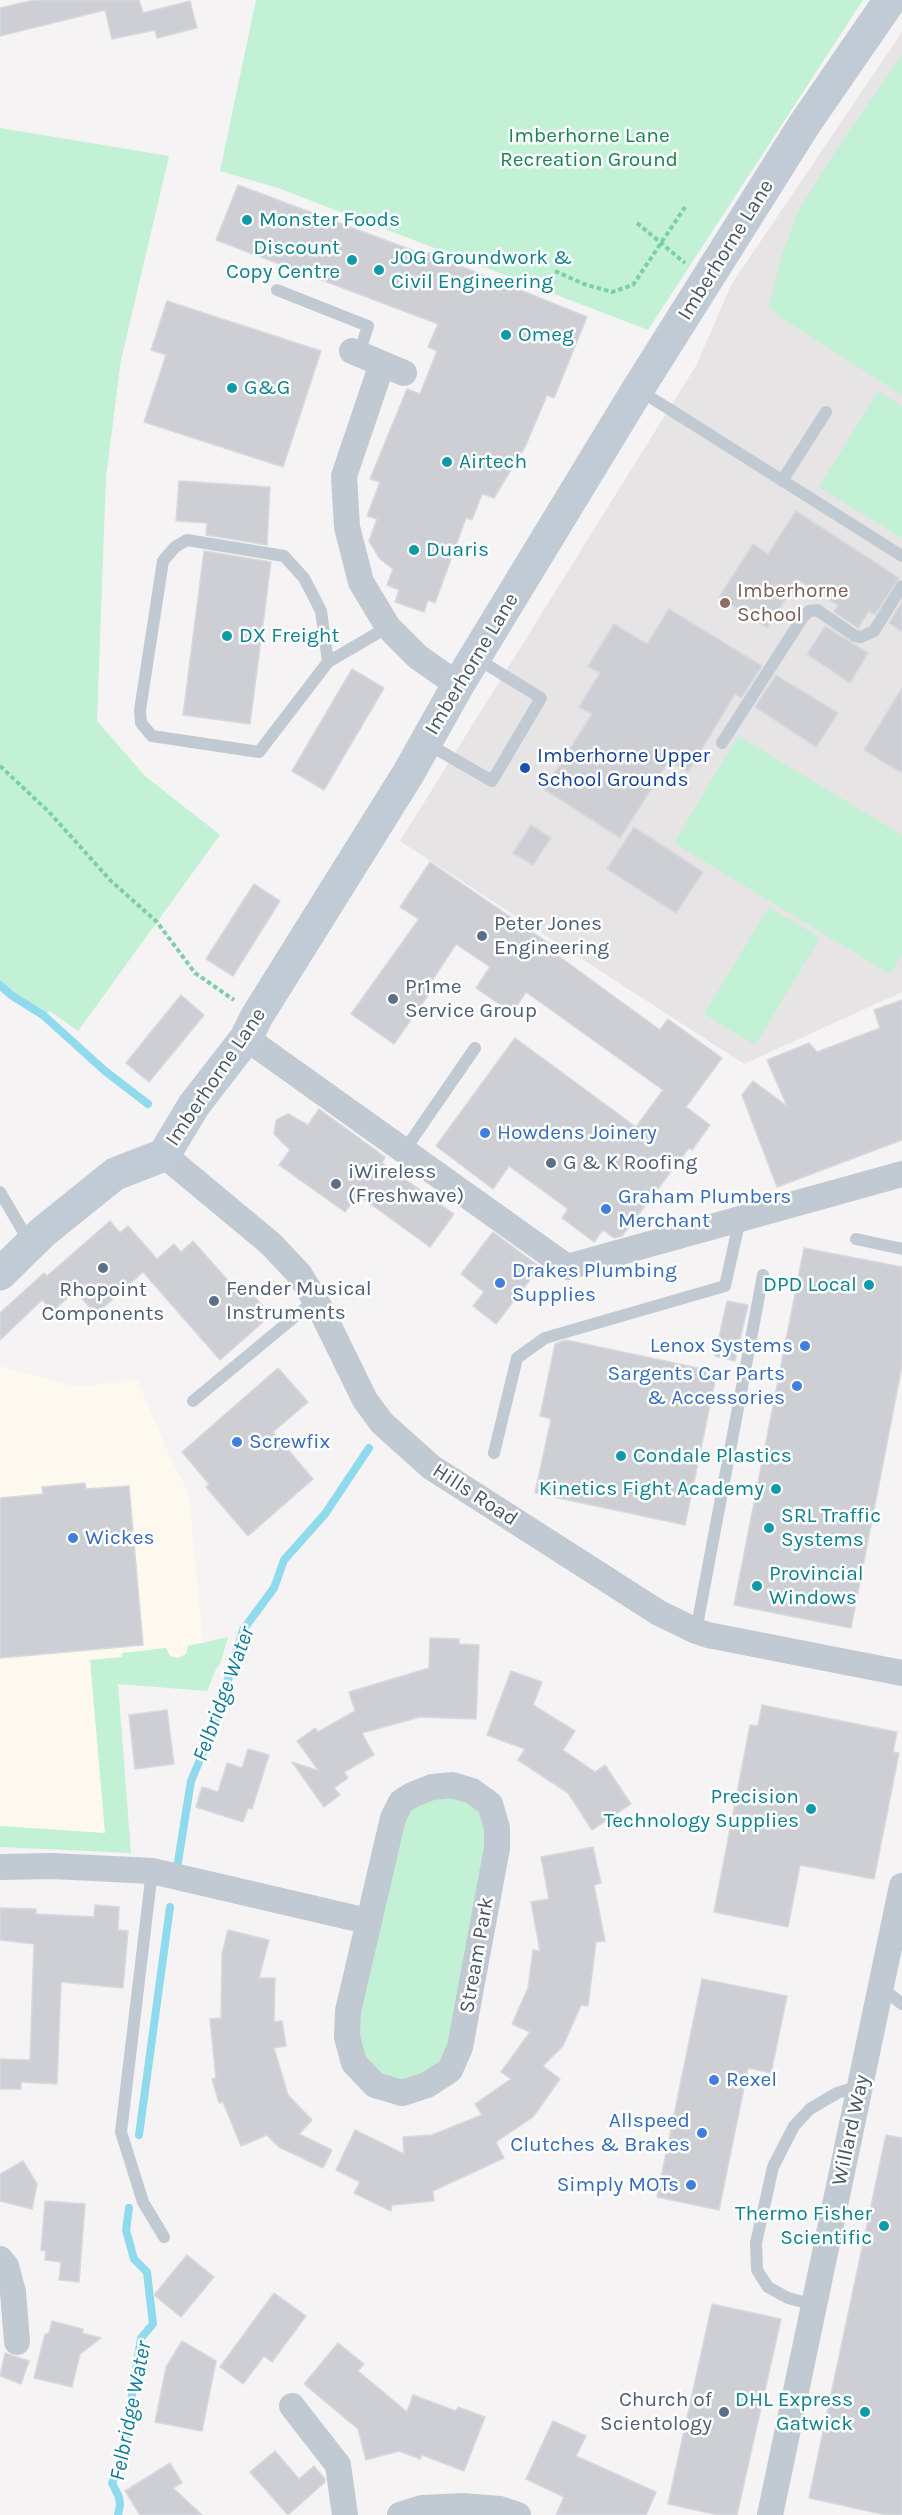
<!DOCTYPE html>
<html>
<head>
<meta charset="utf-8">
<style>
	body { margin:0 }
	canvas { display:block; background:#f5f3f3 }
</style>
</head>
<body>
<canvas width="902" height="2515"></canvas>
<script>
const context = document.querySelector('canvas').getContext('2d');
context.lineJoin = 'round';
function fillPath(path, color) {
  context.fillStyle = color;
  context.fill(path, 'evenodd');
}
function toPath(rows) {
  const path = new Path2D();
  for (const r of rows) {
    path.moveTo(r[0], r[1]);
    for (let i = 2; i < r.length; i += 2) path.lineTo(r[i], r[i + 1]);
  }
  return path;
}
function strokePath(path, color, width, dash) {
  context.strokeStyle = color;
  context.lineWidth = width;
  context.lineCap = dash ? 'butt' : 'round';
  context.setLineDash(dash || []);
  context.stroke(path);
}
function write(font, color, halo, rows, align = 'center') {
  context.font = font + ' Karla,sans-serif';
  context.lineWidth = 5;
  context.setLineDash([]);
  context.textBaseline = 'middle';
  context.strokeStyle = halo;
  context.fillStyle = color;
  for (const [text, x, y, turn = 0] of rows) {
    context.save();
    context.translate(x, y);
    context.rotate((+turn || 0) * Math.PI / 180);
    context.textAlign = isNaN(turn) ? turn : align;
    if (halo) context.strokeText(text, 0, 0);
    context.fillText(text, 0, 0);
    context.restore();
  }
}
const commercial = toPath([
	[0,1366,76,1387,137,1380,169,1455,189,1494,203,1643,188,1646,186,1654,178,1658,170,1656,166,1648,123,1654,123,1657,91,1660,105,1833,0,1826]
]);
const education = toPath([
	[902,32,902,992,744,1064,400,841,697,364,731,285]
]);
const green = toPath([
	[256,0,863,0,648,330,278,188,220,171],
	[902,55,902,395,774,313,769,305,782,254,799,210,837,149],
	[0,128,169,156,121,360,106,477,97,721,145,776,220,835,78,1031,50,1011,43,1015,11,995,0,985],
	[878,391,902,406,902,538,819,487],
	[738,736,902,835,902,954,890,974,674,843],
	[769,907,820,938,755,1045,704,1014],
	[228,1637,220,1664,216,1669,207,1691,118,1684,131,1853,0,1847,0,1826,105,1833,90,1660,122,1657,122,1653,166,1648,170,1656,178,1658,186,1654,188,1646],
	[449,1795,469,1801,485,1817,491,1833,451,2049,441,2065,416,2082,381,2076,364,2060,356,2018,400,1820,415,1802]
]);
const stream = toPath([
	[0,985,11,995,43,1015,105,1071,148,1104],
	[177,1868,191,1781,213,1729,243,1630,274,1588,284,1560,325,1514,369,1448],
	[139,2135,170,1907],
	[118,2515,120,2505,119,2497,112,2483,121,2465,141,2338,153,2324,147,2272,134,2259,126,2230,129,2208]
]);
const building = toPath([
	[34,0,139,0,143,13,190,1,197,28,157,38,155,30,112,39,105,10,0,36,0,8,34,0],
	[238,185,425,255,426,252,587,317,554,398,547,395,526,445,494,498,482,494,472,520,466,518,435,603,428,600,424,612,395,602,399,590,387,585,393,569,380,559,369,541,377,519,367,516,380,482,370,479,407,389,420,394,437,351,428,347,438,324,216,240,238,185],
	[167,301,321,351,283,467,144,422,166,355,151,350,167,301],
	[179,481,270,487,267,545,206,535,207,523,176,521,179,481],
	[796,511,899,578,875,615,869,611,858,628,834,612,838,605,798,580,767,628,719,597,753,544,768,554,796,511],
	[204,551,271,562,250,724,183,715,204,551],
	[902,602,902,632,889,623,902,602],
	[669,609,762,666,741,698,735,694,688,772,669,761,620,838,544,789,592,714,579,707,600,673,588,666,614,624,647,644,669,609],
	[825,626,868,653,850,683,807,654,825,626],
	[352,669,384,688,324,790,292,771,352,669],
	[776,675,838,713,816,747,755,707,776,675],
	[902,688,902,773,864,750,902,688],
	[531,825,551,838,533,865,513,853,531,825],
	[634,827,703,872,676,913,607,869,634,827],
	[430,862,556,948,553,952,660,1030,668,1019,722,1058,686,1107,710,1125,692,1150,689,1148,622,1236,614,1238,603,1230,594,1242,562,1218,568,1209,509,1166,493,1189,436,1146,515,1038,636,1127,663,1090,526,992,512,1013,476,988,490,967,456,944,432,981,436,984,394,1044,351,1014,419,919,400,907,430,862],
	[254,884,280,901,233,976,206,959,254,884],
	[181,995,204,1015,149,1082,126,1063,181,995],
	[902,1000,902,1140,777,1187,742,1095,753,1081,787,1106,767,1060,809,1043,817,1052,880,1028,874,1010,902,1000],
	[319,1109,385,1157,382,1163,454,1214,430,1247,358,1195,345,1212,279,1165,290,1150,274,1134,276,1120,288,1114,308,1125,319,1109],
	[110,1221,120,1233,128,1226,157,1259,174,1244,181,1252,193,1241,240,1294,247,1288,265,1309,258,1315,263,1322,220,1360,143,1272,96,1314,75,1291,53,1311,42,1300,0,1340,0,1313,44,1273,47,1276,110,1221],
	[493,1232,540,1267,496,1324,473,1306,484,1292,461,1274,493,1232],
	[804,1248,902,1267,902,1366,851,1628,734,1605,804,1248],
	[727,1301,748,1305,735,1361,715,1356,727,1301],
	[566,1340,717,1372,685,1525,535,1493,551,1419,540,1416,555,1344,566,1340],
	[278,1368,308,1402,273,1432,313,1479,248,1536,206,1487,209,1484,182,1452,278,1368],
	[85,1483,86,1489,129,1486,143,1645,0,1658,0,1498,43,1494,42,1487,85,1483],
	[430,1638,459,1639,459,1644,479,1645,476,1719,420,1717,362,1733,374,1755,344,1772,348,1778,334,1788,340,1795,324,1807,292,1762,319,1771,297,1741,315,1728,318,1732,355,1711,349,1692,429,1668,430,1638],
	[511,1671,542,1682,533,1705,575,1731,563,1750,595,1772,605,1765,631,1804,592,1830,568,1793,518,1760,525,1749,487,1735,511,1671],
	[762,1705,897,1732,893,1752,899,1753,874,1879,800,1865,788,1927,714,1912,750,1725,758,1726,762,1705],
	[167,1710,174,1764,135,1769,129,1715,167,1710],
	[248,1749,269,1755,252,1809,248,1808,243,1822,196,1807,202,1787,218,1792,227,1763,242,1768,248,1749],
	[593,1847,601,1883,594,1885,605,1941,596,1942,588,2006,581,2005,563,2046,543,2066,560,2079,533,2117,496,2142,504,2158,433,2191,434,2201,392,2205,391,2211,354,2193,360,2182,336,2170,355,2130,404,2154,403,2137,432,2135,482,2115,475,2104,511,2079,501,2072,530,2032,512,2024,528,1988,533,1950,540,1951,531,1902,549,1899,541,1857,593,1847],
	[95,1905,119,1907,118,1930,128,1931,123,1988,61,1982,57,2084,21,2082,21,2089,0,2089,0,2059,30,2060,34,1944,0,1940,0,1908,36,1909,36,1914,94,1917,95,1905],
	[228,1930,269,1940,259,1978,275,1978,274,2022,282,2021,286,2046,274,2048,288,2095,312,2120,299,2134,332,2150,323,2168,279,2147,267,2135,241,2146,223,2102,219,2103,212,2079,216,2078,210,2019,221,2018,222,1954,228,1930],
	[702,1979,787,1996,771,2073,748,2068,719,2210,657,2197,702,1979],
	[886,2135,902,2138,902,2515,886,2515,809,2498,886,2135],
	[23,2161,37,2184,32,2209,0,2201,0,2174,23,2161],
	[45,2201,85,2204,79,2282,59,2280,61,2262,45,2260,46,2251,41,2250,45,2201],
	[187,2255,214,2277,181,2317,154,2295,187,2255],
	[274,2293,306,2316,272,2362,264,2356,243,2384,220,2367,274,2293],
	[712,2304,781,2319,737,2515,718,2515,668,2504,712,2304],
	[52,2321,83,2329,82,2333,101,2338,80,2354,72,2387,34,2378,45,2334,49,2333,52,2321],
	[182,2341,216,2361,202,2431,155,2422,166,2367,182,2341],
	[338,2343,364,2364,358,2371,407,2412,413,2395,456,2411,458,2407,485,2417,464,2471,422,2455,420,2459,399,2451,366,2460,358,2429,304,2384,338,2343],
	[5,2353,29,2361,21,2384,0,2376,5,2353],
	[553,2421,586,2436,576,2456,656,2492,646,2515,556,2515,564,2497,526,2479,553,2421],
	[275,2451,299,2479,314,2466,325,2479,325,2482,288,2515,250,2472,275,2451],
	[170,2463,182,2483,173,2488,202,2515,140,2515,125,2491,170,2463]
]);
const path = toPath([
	[637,223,685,263],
	[555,271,584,284,612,292,633,285,685,207],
	[0,766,49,812,111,881,157,922,195,973,234,1000]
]);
const lane = toPath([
	[277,290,368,326,359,354],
	[639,390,902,556],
	[782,481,826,412],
	[328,662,321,611,304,578,284,556,187,540,175,547,163,561,140,710,141,723,152,736,259,752,328,662,388,627],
	[426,743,492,781,541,698,476,658],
	[722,743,803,617,809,611,817,610,855,636,861,637,874,631,902,586],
	[404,1151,475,1048],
	[0,1192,30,1243],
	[856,1239,902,1249],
	[193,1401,315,1300],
	[494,1453,517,1358,545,1338,725,1286,740,1219],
	[696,1631,763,1275],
	[152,1871,121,2132,143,2202,164,2237],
	[881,1987,902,2004],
	[814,2305,788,2298,768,2287,757,2270,756,2243,773,2167,794,2126,810,2109,837,2093,860,2086]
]);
const street = toPath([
	[352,351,404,373],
	[382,364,344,476,347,527,361,582,388,627,418,657,458,685],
	[246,1038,567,1267,902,1174],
	[164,1155,271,1244,300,1275,320,1308,365,1400,382,1423,431,1467,659,1613,696,1631,708,1635,902,1673],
	[452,1785,472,1791,490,1804,497,1828,497,1848,460,2047,450,2070,427,2085,402,2093,375,2085,354,2063,347,2037,348,2011,393,1818,401,1802,412,1795,432,1787,452,1785],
	[0,1867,53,1866,152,1871,367,1921],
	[0,2259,6,2266,13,2292,17,2342],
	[292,2406,338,2465,345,2515],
	[400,2515,422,2508,463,2506,500,2509,518,2515],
	[770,2515,902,1886]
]);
const secondary = toPath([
	[0,1274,43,1232,115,1174,164,1155,194,1105,246,1038,257,1016,408,774,458,685,638,389,804,125,890,0]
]);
const markers = [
	[247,220,6,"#0f9aa8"],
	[352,260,6,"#0f9aa8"],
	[379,270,6,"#0f9aa8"],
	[506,335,6,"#0f9aa8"],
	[232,388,6,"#0f9aa8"],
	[447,462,6,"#0f9aa8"],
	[414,550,6,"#0f9aa8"],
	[725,603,6,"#8d6e63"],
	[227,636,6,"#0f9aa8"],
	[525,768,6,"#1a4fb4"],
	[482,936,6,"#5c6f8a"],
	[393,999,6,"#5c6f8a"],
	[485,1133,6,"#3f7fe0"],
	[551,1163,6,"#5c6f8a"],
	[336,1184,6,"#5c6f8a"],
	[606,1209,6,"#3f7fe0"],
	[103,1268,6,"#5c6f8a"],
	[500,1283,6,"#3f7fe0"],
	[869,1285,6,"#0f9aa8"],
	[214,1301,6,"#5c6f8a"],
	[805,1346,6,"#3f7fe0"],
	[797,1386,6,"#3f7fe0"],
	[237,1442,6,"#3f7fe0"],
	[621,1456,6,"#0f9aa8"],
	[776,1489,6,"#0f9aa8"],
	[769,1528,6,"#0f9aa8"],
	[73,1538,6,"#3f7fe0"],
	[757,1586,6,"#0f9aa8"],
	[811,1809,6,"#0f9aa8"],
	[714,2080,6,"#3f7fe0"],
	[702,2133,6,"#3f7fe0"],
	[691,2185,6,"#3f7fe0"],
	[884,2226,6,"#0f9aa8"],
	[724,2412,6,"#5c6f8a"],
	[865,2412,6,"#0f9aa8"]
];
const parkNames = [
	["Imberhorne Lane",589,136],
	["Recreation Ground",589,160]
];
const cultureNames = [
	["Monster Foods",259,220],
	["Discount",340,248,"right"],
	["Copy Centre",340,272,"right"],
	["JOG Groundwork &",391,258],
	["Civil Engineering",391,282],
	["Omeg",518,335],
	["G&G",244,388],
	["Airtech",459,462],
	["Duaris",426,550],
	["DX Freight",239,636],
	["DPD Local",857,1285,"right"],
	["Condale Plastics",633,1456],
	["Kinetics Fight Academy",764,1489,"right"],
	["SRL Traffic",781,1516],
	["Systems",781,1540],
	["Provincial",769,1574],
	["Windows",769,1598],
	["Precision",799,1797,"right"],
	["Technology Supplies",799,1821,"right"],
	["Thermo Fisher",872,2214,"right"],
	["Scientific",872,2238,"right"],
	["DHL Express",853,2400,"right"],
	["Gatwick",853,2424,"right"]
];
const streetNames = [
	["Imberhorne Lane",726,250,-58],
	["Imberhorne Lane",472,664,-59],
	["Imberhorne Lane",216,1077,-56],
	["Hills Road",475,1495,33],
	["Stream Park",477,1955,-80],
	["Willard Way",851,2130,-78]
];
const educationNames = [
	["Imberhorne",737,591],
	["School",737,615]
];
const transitNames = [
	["Imberhorne Upper",537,756],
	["School Grounds",537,780]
];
const serviceNames = [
	["Peter Jones",494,924],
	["Engineering",494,948],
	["Pr1me",405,987],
	["Service Group",405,1011],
	["G & K Roofing",563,1163],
	["iWireless",348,1172],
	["(Freshwave)",348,1196],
	["Fender Musical",226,1289],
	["Instruments",226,1313],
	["Rhopoint",103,1290,"center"],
	["Components",103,1314,"center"],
	["Church of",712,2400,"right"],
	["Scientology",712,2424,"right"]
];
const shopNames = [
	["Howdens Joinery",497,1133],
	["Graham Plumbers",618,1197],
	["Merchant",618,1221],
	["Drakes Plumbing",512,1271],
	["Supplies",512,1295],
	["Lenox Systems",793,1346,"right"],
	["Sargents Car Parts",785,1374,"right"],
	["& Accessories",785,1398,"right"],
	["Screwfix",249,1442],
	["Wickes",85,1538],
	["Rexel",726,2080],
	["Allspeed",690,2121,"right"],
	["Clutches & Brakes",690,2145,"right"],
	["Simply MOTs",679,2185,"right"]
];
const waterNames = [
	["Felbridge Water",224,1694,-70],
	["Felbridge Water",131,2411,-79]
];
fillPath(commercial, '#fdf9ef');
fillPath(education, '#e6e4e5');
fillPath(green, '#c3f1d5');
strokePath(stream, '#90daee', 8);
fillPath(building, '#cdcfd5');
strokePath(building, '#d7d9de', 1.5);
strokePath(path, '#7ad0a6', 4, [4.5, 3]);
strokePath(lane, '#c1cad2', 12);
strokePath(street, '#c1cad2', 26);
strokePath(secondary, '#c1cbd6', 33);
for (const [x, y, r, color] of markers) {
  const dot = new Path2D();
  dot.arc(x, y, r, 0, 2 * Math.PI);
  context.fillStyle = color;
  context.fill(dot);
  strokePath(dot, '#fff', 2);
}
write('21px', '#17864f', '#fff', parkNames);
write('21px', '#0d838f', '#fff', cultureNames, 'left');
write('21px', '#4a5661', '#fff', streetNames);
write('21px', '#785e54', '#fff', educationNames, 'left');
write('21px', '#164399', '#fff', transitNames, 'left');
write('21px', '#4e5e75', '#fff', serviceNames, 'left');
write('21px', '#366cbe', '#fff', shopNames, 'left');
write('italic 22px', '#0c7c9b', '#fff', waterNames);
</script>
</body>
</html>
